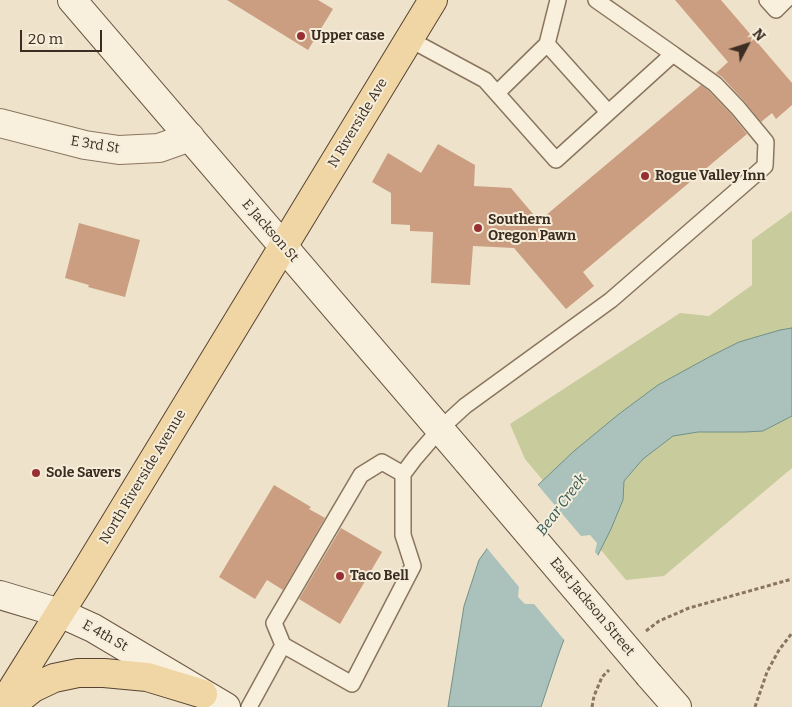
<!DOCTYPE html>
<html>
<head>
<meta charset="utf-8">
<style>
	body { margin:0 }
	#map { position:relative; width:792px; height:707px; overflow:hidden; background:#eee2ca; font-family:Bitter,serif }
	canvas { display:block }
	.north { position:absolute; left:722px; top:20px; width:50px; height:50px; -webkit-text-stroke:4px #f5edd9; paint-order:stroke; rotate:50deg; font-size:14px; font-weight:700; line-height:20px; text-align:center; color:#3b2d21 }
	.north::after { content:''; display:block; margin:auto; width:18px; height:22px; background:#3b2d21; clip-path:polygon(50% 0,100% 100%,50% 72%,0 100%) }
	.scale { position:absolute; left:20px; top:30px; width:82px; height:22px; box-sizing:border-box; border:2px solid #3b2d21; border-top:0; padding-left:6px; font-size:15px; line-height:18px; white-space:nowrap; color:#3b2d21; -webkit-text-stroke:4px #f5edd9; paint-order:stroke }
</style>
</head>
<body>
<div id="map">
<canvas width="792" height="707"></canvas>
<div class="north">N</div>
<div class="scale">20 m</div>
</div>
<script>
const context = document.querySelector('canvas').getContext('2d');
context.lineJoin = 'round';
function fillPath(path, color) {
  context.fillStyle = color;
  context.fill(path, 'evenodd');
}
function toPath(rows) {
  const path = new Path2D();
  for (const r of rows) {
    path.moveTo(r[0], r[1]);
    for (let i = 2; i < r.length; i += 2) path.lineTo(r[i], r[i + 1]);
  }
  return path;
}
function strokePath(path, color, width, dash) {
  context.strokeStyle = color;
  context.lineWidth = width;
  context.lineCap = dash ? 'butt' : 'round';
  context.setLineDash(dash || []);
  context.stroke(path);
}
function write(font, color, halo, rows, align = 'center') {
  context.font = font + ' Bitter,serif';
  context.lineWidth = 4;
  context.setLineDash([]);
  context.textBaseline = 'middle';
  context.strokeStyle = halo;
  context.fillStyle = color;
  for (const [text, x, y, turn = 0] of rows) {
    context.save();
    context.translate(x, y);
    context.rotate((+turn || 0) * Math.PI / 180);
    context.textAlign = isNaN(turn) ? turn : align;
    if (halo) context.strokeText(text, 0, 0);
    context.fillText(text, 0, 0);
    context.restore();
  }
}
const green = toPath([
	[792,211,792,468,664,576,626,580,525,459,510,424,680,313,709,316,752,285,752,240]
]);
const water = toPath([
	[792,328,792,416,763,431,745,432,698,432,673,436,643,459,624,481,623,500,611,529,588,575,559,653,541,707,448,707,464,606,479,560,509,518,537,486,574,451,619,414,658,385,711,356,739,342,780,330,792,328]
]);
const pier = toPath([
	[536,483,581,536,590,535,597,543,595,552,600,558,591,576,566,642,534,604,525,604,518,597,519,587,486,547,507,516]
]);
const building = toPath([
	[227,0,318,0,333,9,308,50],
	[675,0,721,0,792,83,792,105,776,119,772,113,761,122,745,102,722,77,716,73,728,62],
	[701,85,709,91,731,114,747,134,583,272,594,286,566,309,514,248,473,246,470,285,431,283,433,232,410,231,410,225,391,224,391,193,372,182,388,153,421,173,438,144,475,165,474,186,511,188,539,221],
	[79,223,140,240,125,297,88,287,89,285,65,278],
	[274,485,311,507,309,509,325,518,283,590,267,580,255,599,219,577],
	[341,528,382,552,340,624,299,599]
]);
const path = toPath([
	[646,631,659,621,689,608,792,579],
	[592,707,594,696,602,677,609,670],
	[755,707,767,672,779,650,792,633]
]);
const service = toPath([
	[767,0,776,10,786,0],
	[409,39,485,80,556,160,673,54,596,0],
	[547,44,608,112],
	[497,93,547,44,558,0],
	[403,474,382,462,361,475,274,623,283,645,352,684,413,566,403,535,403,474,415,458,440,429,465,406,611,300,765,166,766,142,738,108,715,84,673,54],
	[249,707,283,645]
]);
const minor = toPath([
	[0,123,85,145,119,150,159,148,190,137]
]);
const secondary = toPath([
	[72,0,468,462],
	[0,595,60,613,93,628,226,707],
	[649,675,677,707]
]);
const primary = toPath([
	[1,707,81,579,433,0],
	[9,707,33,688,54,678,78,673,104,673,147,677,203,694]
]);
const secondaryBridge = toPath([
	[468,462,649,675]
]);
const markers = [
	[301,36,5,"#983033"],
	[645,176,5,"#983033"],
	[478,228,5,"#983033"],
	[36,473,5,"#983033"],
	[340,576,5,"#983033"]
];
const poiNames = [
	["Upper case",311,36],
	["Rogue Valley Inn",655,176],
	["Southern",488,220],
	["Oregon Pawn",488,236],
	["Sole Savers",46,473],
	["Taco Bell",350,576]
];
const streetNames = [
	["N Riverside Ave",358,123,-59],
	["E 3rd St",95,145,9],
	["E Jackson St",270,231,49],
	["North Riverside Avenue",143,477,-59],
	["East Jackson Street",592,607,50],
	["E 4th St",105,636,29]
];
const waterNames = [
	["Bear Creek",562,505,-53]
];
fillPath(green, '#c8cc9d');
fillPath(water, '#aac2bb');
strokePath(water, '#719188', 1);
fillPath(pier, '#eee2ca');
fillPath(building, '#cb9e81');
strokePath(service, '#8a755e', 18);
strokePath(minor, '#8a755e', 30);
strokePath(secondary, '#6c5641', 30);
strokePath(primary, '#584332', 30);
strokePath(path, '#8a755e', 3, [4, 2.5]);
strokePath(service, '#f8f0dd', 15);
strokePath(minor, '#f8f0dd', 28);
strokePath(secondary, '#f8f0dd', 28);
strokePath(primary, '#efd6a4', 28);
strokePath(secondaryBridge, '#6c5641', 30, []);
strokePath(secondaryBridge, '#f8f0dd', 28);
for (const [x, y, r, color] of markers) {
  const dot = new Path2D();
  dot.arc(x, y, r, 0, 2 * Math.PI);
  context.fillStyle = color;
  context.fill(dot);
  strokePath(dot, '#f5edd9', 2);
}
write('bold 14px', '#3b2d21', '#f5edd9', poiNames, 'left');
write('14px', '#3b2d21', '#f5edd9', streetNames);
write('italic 15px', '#315a57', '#f5edd9', waterNames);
</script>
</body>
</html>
